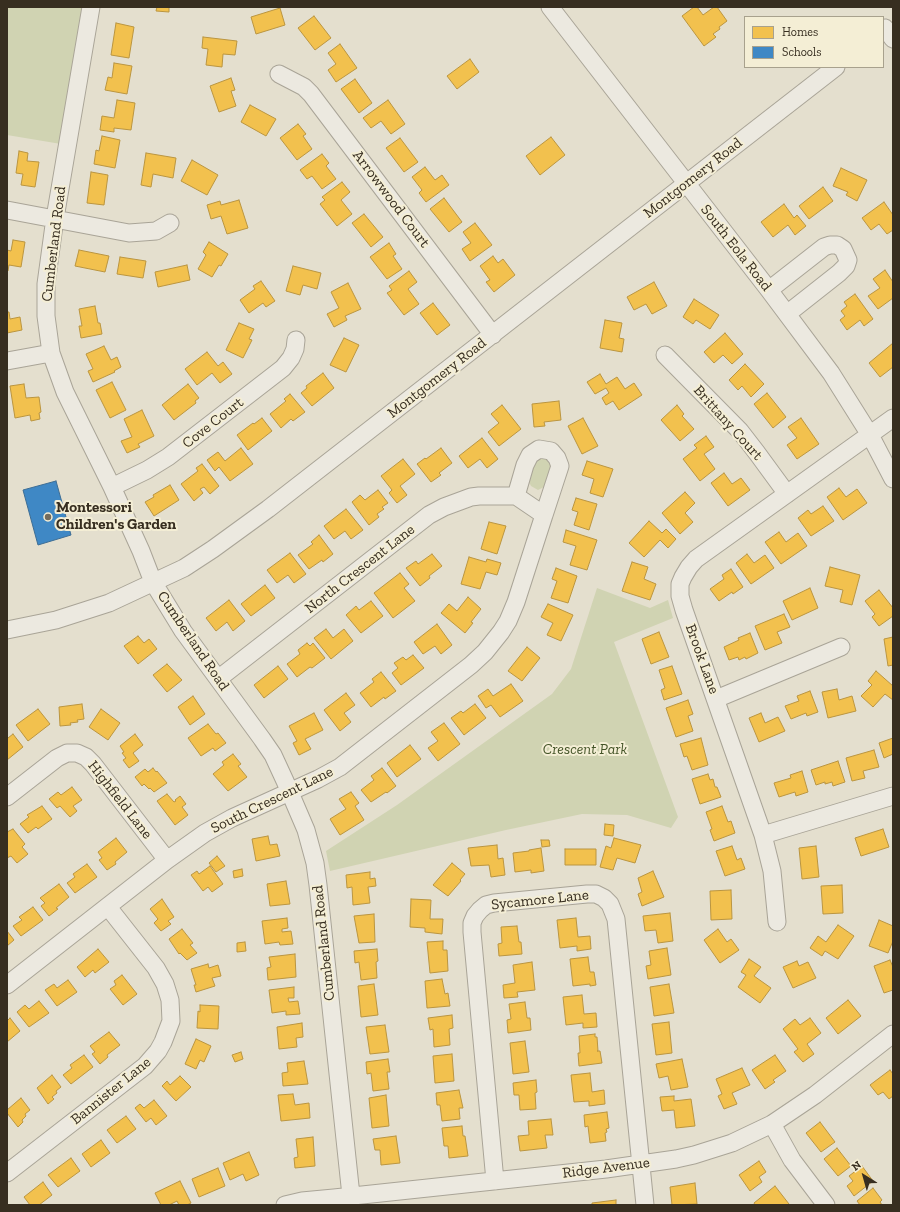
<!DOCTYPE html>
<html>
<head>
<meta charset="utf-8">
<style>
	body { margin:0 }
	#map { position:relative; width:900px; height:1212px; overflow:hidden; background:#e4dfce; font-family:"Zilla Slab",serif }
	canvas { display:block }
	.frame { position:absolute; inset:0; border:8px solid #372e20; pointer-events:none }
	.legend { position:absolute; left:744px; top:16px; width:140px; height:52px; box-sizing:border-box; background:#f4eed5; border:1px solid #a8a18d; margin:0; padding:5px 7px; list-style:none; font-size:12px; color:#372e20 }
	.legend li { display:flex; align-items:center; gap:8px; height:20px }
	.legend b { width:20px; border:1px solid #a8a18d }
	.north { position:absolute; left:844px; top:1156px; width:40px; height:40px; -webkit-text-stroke:3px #f4eed5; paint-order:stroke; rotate:323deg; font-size:11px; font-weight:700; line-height:16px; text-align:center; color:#372e20 }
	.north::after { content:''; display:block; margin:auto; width:14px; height:18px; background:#372e20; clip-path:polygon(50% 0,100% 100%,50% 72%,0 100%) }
</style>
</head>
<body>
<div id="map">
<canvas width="900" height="1212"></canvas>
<div class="frame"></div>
<ul class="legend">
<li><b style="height:11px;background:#f2c14e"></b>Homes</li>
<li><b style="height:11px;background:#3f88c5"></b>Schools</li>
</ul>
<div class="north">N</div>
</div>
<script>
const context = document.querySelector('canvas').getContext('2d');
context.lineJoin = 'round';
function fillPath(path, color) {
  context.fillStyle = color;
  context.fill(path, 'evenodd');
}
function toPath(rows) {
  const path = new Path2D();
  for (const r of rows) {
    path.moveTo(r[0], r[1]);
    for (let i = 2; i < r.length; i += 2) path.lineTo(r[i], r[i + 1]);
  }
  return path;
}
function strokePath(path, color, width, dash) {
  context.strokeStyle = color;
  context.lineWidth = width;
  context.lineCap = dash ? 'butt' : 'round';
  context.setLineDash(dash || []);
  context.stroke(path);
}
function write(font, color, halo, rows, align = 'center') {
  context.font = font + ' "Zilla Slab",serif';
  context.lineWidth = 4;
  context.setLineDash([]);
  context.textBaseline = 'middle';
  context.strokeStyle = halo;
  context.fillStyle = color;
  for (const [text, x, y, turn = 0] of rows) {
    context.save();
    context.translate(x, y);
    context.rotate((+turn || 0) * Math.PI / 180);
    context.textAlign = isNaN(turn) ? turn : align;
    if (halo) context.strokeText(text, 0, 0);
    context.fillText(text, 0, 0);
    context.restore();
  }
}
const green = toPath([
	[7,7,82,7,61,144,7,135],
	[544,457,550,461,552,465,546,486,538,490,531,486,529,482,531,470,538,458],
	[597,588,650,608,668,600,673,618,614,642,678,817,671,828,627,815,582,814,506,830,330,871,326,851,397,805,552,694,571,669]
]);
const homes = toPath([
	[157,7,169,7,169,12,156,11,157,7],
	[694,7,697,7,703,15,714,7,717,7,727,21,719,27,720,29,713,34,716,37,704,46,682,16,694,7],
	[280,8,285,25,256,34,251,17,280,8],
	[314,16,331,38,315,50,298,28,314,16],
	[116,23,134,27,129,58,111,55,116,23],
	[203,37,237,41,235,55,223,54,222,67,206,65,208,49,202,48,203,37],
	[340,44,357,68,336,82,328,70,336,64,328,53,340,44],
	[470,59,479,72,457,89,447,76,470,59],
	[114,63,132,66,127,94,105,90,108,77,112,78,114,63],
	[231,78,235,90,231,91,236,106,219,112,210,86,231,78],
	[355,79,372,103,359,113,341,89,355,79],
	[117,100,135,103,131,130,114,128,114,132,100,130,102,116,114,118,117,100],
	[388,100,405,124,391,134,381,121,371,128,363,118,388,100],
	[250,105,276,119,266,136,241,122,250,105],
	[298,124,306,134,303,136,312,149,297,160,280,138,298,124],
	[102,136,120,140,115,168,94,164,96,150,99,151,102,136],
	[551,137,565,155,540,175,526,156,551,137],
	[400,138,418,162,404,172,386,148,400,138],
	[19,151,28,153,27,161,39,162,35,187,21,185,23,174,16,173,19,151],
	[146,153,176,158,173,178,153,174,151,187,141,185,146,153],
	[322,154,329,163,326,166,336,179,322,189,312,176,307,179,300,170,322,154],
	[192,160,218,175,207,195,181,181,192,160],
	[425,167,435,180,442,175,449,185,426,202,419,193,422,190,412,177,425,167],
	[841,168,867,180,857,201,846,195,848,192,833,186,841,168],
	[91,172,108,175,104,205,87,203,91,172],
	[342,182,350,192,341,200,352,214,337,226,320,204,325,200,322,197,342,182],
	[823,187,833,201,809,219,799,206,823,187],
	[444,198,462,222,449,232,430,209,444,198],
	[239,200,248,228,227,234,221,216,211,219,207,205,220,201,221,205,239,200],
	[884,202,893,215,893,230,887,234,879,224,871,230,862,218,884,202],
	[784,204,794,218,797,215,806,226,795,235,788,225,773,237,761,222,784,204],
	[364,214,383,237,371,247,352,223,364,214],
	[475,223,492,245,470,261,462,249,471,243,463,232,475,223],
	[13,240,25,242,21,267,9,265,8,271,7,271,7,250,11,251,13,240],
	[209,242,228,254,221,266,219,265,212,277,198,269,206,255,203,252,209,242],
	[389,243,396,254,393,256,402,269,387,279,370,257,389,243],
	[79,250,109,256,105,272,75,266,79,250],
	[493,256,498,263,503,259,515,275,494,292,486,282,490,280,480,266,493,256],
	[120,257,146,261,143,278,117,274,120,257],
	[187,265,190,280,158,287,155,272,187,265],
	[293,266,321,273,317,289,303,285,300,295,286,291,293,266],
	[885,270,893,282,893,298,878,309,868,296,880,288,873,279,885,270],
	[409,271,417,282,408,289,419,304,404,315,387,293,392,290,389,286,409,271],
	[261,281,275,301,266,307,263,303,249,313,240,300,255,289,253,286,261,281],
	[654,282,667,306,652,314,646,304,634,310,627,297,654,282],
	[348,283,361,309,345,316,347,320,334,327,327,314,339,308,331,292,348,283],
	[855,294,873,319,864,326,860,320,847,330,840,320,845,316,841,311,847,306,844,302,855,294],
	[694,299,719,315,710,329,696,320,693,324,683,317,694,299],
	[433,303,450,325,437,335,420,313,433,303],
	[95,306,98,323,100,323,102,334,81,338,79,326,82,326,79,309,95,306],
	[7,312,9,312,10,319,20,317,22,330,7,333,7,312],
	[605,320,622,323,619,338,624,339,622,352,600,348,605,320],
	[239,323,254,329,249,339,252,340,243,358,226,350,239,323],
	[725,333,743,354,732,364,723,355,714,363,704,352,725,333],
	[344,338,359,345,346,372,330,365,344,338],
	[893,343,893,367,880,377,869,363,893,343],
	[104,346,111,360,117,357,121,367,114,371,115,372,93,382,88,371,93,369,86,354,104,346],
	[207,352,218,366,223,362,232,374,220,383,212,373,197,385,185,369,207,352],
	[745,364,764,384,751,397,742,386,738,390,729,380,745,364],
	[323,373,334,388,312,406,301,393,307,388,306,386,323,373],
	[600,374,606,384,617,377,625,389,634,383,642,395,619,410,613,401,606,405,602,398,609,393,606,388,595,394,587,382,600,374],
	[112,382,126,410,110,418,96,390,112,382],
	[24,384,26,398,39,397,41,412,39,413,40,419,31,421,30,415,15,418,10,386,24,384],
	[188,384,199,398,195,401,196,403,174,420,162,405,188,384],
	[767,393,786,417,773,428,754,404,767,393],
	[290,394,305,412,293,421,291,419,281,428,270,414,286,401,284,399,290,394],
	[559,401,561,420,544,422,545,426,534,427,532,404,559,401],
	[502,405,521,429,499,446,488,432,499,423,491,414,502,405],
	[677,405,684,414,682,416,694,429,680,441,661,420,677,405],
	[142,410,154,436,138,444,140,447,127,453,121,441,132,437,124,419,142,410],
	[262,418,272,431,248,450,237,435,253,423,254,424,262,418],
	[583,418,598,446,582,454,568,426,583,418],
	[801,418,819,444,797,459,787,445,797,438,788,427,801,418],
	[706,436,714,447,704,454,715,469,700,481,683,459,697,448,694,445,706,436],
	[482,438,498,459,487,468,480,459,468,468,459,456,482,438],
	[241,448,253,464,230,481,219,467,215,471,207,460,218,452,225,461,241,448],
	[441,448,452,463,439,473,441,475,431,482,417,464,425,458,426,459,441,448],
	[403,459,415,474,400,486,407,495,397,503,389,493,392,490,381,476,403,459],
	[587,461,613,469,603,497,590,493,594,479,582,475,587,461],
	[202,464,219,486,210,494,204,487,200,489,203,493,194,501,181,484,198,471,196,468,202,464],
	[724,473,732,484,741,478,750,490,728,506,711,483,724,473],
	[170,485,179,500,154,516,145,502,154,497,153,495,170,485],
	[839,488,846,497,857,489,867,503,843,520,827,497,839,488],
	[378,490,388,503,382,507,384,509,377,514,379,517,369,525,352,502,360,495,365,500,378,490],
	[685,492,695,503,685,513,693,522,680,534,662,513,685,492],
	[576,498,597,504,589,530,574,525,578,512,572,510,576,498],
	[823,506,834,521,811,536,798,518,808,510,811,514,823,506],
	[346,509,363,530,351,539,345,531,334,539,324,526,346,509],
	[649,521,662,533,666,529,676,539,668,548,660,540,644,557,629,543,649,521],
	[489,522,506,526,497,554,481,549,489,522],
	[566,530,597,540,587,570,570,565,576,546,563,542,566,530],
	[779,532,786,542,798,533,807,546,781,564,765,542,779,532],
	[319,535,333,554,323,562,322,560,309,569,298,555,313,544,311,542,319,535],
	[290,553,306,574,294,583,288,575,277,583,267,570,290,553],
	[432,554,442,566,429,576,430,578,420,586,406,568,416,561,418,564,432,554],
	[747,554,754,563,765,555,774,568,751,584,736,563,747,554],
	[469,557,486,562,487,559,501,563,497,575,486,572,480,589,461,584,469,557],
	[632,562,648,567,644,579,656,584,650,600,622,591,632,562],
	[830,567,860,575,852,605,840,602,843,590,825,586,830,567],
	[556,568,577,576,568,603,551,598,557,581,552,579,556,568],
	[731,569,743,587,733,594,732,592,719,601,710,589,724,579,722,575,731,569],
	[400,573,409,584,404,588,415,601,393,618,374,593,400,573],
	[265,585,275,598,251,616,241,604,265,585],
	[810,588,818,608,792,620,783,601,810,588],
	[879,590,893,608,893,616,879,626,872,617,875,614,865,601,879,590],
	[468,597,481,609,471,622,473,623,465,633,441,613,449,604,457,611,468,597],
	[229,600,245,621,233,631,227,622,216,631,206,618,229,600],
	[371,601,383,616,361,633,346,615,356,606,359,610,371,601],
	[548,604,573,615,561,641,547,635,553,623,541,617,548,604],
	[784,614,790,627,777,632,782,643,765,650,755,626,784,614],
	[437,624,452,645,441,654,435,646,423,654,414,642,437,624],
	[326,629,333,638,344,629,353,641,331,659,314,638,326,629],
	[659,632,669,657,651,664,642,639,659,632],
	[750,633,758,653,746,659,745,657,739,660,738,657,729,660,724,647,739,640,738,638,750,633],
	[138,636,144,643,149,639,157,649,138,664,124,646,138,636],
	[893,637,893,665,888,666,884,639,893,637],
	[307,643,310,646,313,643,325,658,312,668,310,667,297,677,287,664,300,654,298,650,307,643],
	[527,647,540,658,522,681,508,671,527,647],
	[413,655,424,668,401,685,392,673,398,668,394,663,403,657,406,660,413,655],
	[167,664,182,680,167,692,153,675,167,664],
	[278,666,288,679,264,698,254,685,278,666],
	[672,666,682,694,664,700,661,690,665,688,659,670,672,666],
	[876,671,893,686,893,700,885,694,873,707,861,696,872,685,868,681,876,671],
	[381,672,396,691,385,699,384,697,371,707,360,693,374,682,372,679,381,672],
	[511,684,523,701,500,717,491,705,486,708,478,696,488,689,493,696,511,684],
	[837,689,839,700,852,696,856,711,828,718,822,692,837,689],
	[810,691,818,712,807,716,806,713,791,719,785,706,799,701,797,696,810,691],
	[346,693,355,705,344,713,351,722,340,731,324,710,346,693],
	[193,696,205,714,190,725,178,707,193,696],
	[688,700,693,714,688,716,693,731,676,737,666,708,688,700],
	[82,704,84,719,77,720,78,722,70,723,71,725,60,726,59,707,82,704],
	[475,704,486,718,464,735,451,718,461,711,463,713,475,704],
	[38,709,50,724,28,741,16,725,38,709],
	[101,709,120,723,108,740,89,727,101,709],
	[314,713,323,730,305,739,311,749,299,755,293,743,297,741,289,726,314,713],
	[761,713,765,723,778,717,785,731,759,742,749,718,761,713],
	[444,723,460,744,438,761,428,748,438,741,431,732,444,723],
	[208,724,216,734,218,733,226,743,215,751,213,748,201,756,188,738,208,724],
	[13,734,23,747,7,760,7,738,8,738,13,734],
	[135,734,143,745,133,753,139,761,129,768,123,760,126,758,122,753,124,752,120,746,135,734],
	[701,738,708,765,692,770,687,756,684,757,680,744,701,738],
	[893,738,893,754,884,758,879,743,893,738],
	[410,745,421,759,397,777,387,763,410,745],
	[874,750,879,767,863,771,865,778,852,781,846,758,874,750],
	[233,754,241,764,238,766,247,777,228,791,213,774,224,765,222,762,233,754],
	[838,761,845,782,833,786,832,782,825,784,825,782,816,785,811,770,838,761],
	[153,768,156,772,157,771,167,783,154,792,150,788,149,789,144,784,142,786,135,777,145,769,148,772,153,768],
	[382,768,396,786,387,793,386,792,371,802,361,790,374,780,371,776,382,768],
	[802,771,808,792,796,796,795,792,779,797,774,783,791,778,790,775,802,771],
	[708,774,710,780,713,779,715,787,717,787,721,797,700,804,692,779,708,774],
	[72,787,82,800,73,806,77,811,70,817,60,806,57,808,49,799,58,792,61,795,72,787],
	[351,792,359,803,355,806,364,820,340,835,330,819,346,809,339,799,351,792],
	[167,794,174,802,176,801,175,800,180,796,186,804,182,807,188,815,175,825,157,801,167,794],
	[42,806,52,819,38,829,36,827,28,833,20,824,29,817,27,815,42,806],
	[722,806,728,822,731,821,735,833,714,841,710,830,712,829,706,812,722,806],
	[605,824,614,825,613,836,604,835,605,824],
	[13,829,25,844,22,847,28,854,17,863,11,856,7,858,7,832,13,829],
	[883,829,889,847,861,856,855,838,883,829],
	[268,836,270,845,277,844,280,856,256,861,252,839,268,836],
	[116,838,127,852,115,862,116,864,107,870,99,860,102,858,98,852,116,838],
	[614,838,641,845,635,863,617,858,613,870,600,867,606,846,611,848,614,838],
	[541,840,549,840,550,846,542,847,541,840],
	[497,845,498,859,503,858,505,875,491,877,489,865,471,866,468,848,497,845],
	[732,846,737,860,741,858,745,869,725,876,716,851,732,846],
	[816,846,819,877,802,879,799,848,816,846],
	[541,848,544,871,531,873,531,870,515,872,513,853,529,851,529,850,541,848],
	[565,849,596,849,596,865,565,865,565,849],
	[217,856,225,866,216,872,209,863,217,856],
	[452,863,465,874,460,880,461,881,448,896,433,885,452,863],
	[87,864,97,877,75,893,67,883,75,877,73,874,87,864],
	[210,866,223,884,212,892,208,887,203,891,191,875,197,871,199,874,210,866],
	[242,869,243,876,234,878,233,871,242,869],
	[653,871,664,897,642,906,638,894,642,892,638,878,653,871],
	[370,872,370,879,375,878,376,886,368,887,370,903,353,905,352,887,347,888,346,875,370,872],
	[286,881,290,904,270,906,267,884,286,881],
	[59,884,69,897,56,908,58,909,49,916,41,906,45,903,40,898,59,884],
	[842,885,843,913,823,914,821,886,842,885],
	[731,890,732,919,711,920,710,891,731,890],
	[162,899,174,917,168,921,171,924,161,931,154,923,158,919,150,909,162,899],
	[411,899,431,900,430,919,443,919,442,934,425,932,425,928,410,927,411,899],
	[33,907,43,920,21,936,13,926,22,920,19,917,33,907],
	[670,913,673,941,658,943,656,930,645,931,643,916,670,913],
	[374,914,375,942,359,943,354,916,374,914],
	[287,918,288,928,282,929,282,932,291,931,293,944,280,945,279,942,265,944,262,921,287,918],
	[576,918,578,937,590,936,591,949,577,951,577,946,560,948,557,920,576,918],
	[879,920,893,926,893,941,888,953,869,946,879,920],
	[838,925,854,936,838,959,825,951,822,956,810,948,818,936,826,942,838,925],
	[517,926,519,942,521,942,522,954,499,956,498,944,502,943,501,927,517,926],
	[182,929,193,943,190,945,197,953,187,960,180,953,179,954,169,939,182,929],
	[718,929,727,942,731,939,739,950,720,963,704,940,718,929],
	[7,931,14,940,7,946,7,931],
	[443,941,443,950,447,950,448,971,430,973,427,942,443,941],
	[245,942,246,951,237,952,237,943,245,942],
	[667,948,671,975,648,979,646,966,651,965,649,951,667,948],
	[98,949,109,962,95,973,93,970,85,977,77,967,98,949],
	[377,949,378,961,376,962,377,978,361,980,359,962,355,963,354,951,377,949],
	[295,954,296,977,268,980,267,968,271,967,269,957,295,954],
	[588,957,590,972,594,972,596,985,590,986,590,984,573,986,570,959,588,957],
	[749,959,761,967,754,976,771,988,760,1003,738,987,746,975,741,972,749,959],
	[890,960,893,967,893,990,884,993,874,966,890,960],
	[797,961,799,966,808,962,816,978,793,988,783,967,797,961],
	[532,962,535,990,517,992,518,997,504,998,503,985,515,983,513,965,532,962],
	[208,964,209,968,218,965,221,976,212,978,215,986,196,992,194,985,196,985,191,969,208,964],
	[122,975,137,994,123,1005,110,989,116,985,114,981,122,975],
	[442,979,445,994,448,993,450,1006,427,1008,425,981,442,979],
	[68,980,77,992,57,1006,45,990,54,984,57,988,68,980],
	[374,984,378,1015,361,1017,358,986,374,984],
	[669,984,674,1013,654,1016,650,987,669,984],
	[294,987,294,998,288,998,289,1002,298,1001,300,1014,286,1015,286,1011,272,1013,269,990,294,987],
	[582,995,584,1014,596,1013,597,1027,583,1028,583,1023,566,1025,563,997,582,995],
	[848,1000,861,1016,838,1034,826,1018,848,1000],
	[39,1001,49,1013,29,1027,17,1012,25,1005,29,1009,39,1001],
	[525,1002,527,1018,530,1018,531,1030,508,1033,507,1020,511,1019,509,1004,525,1002],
	[200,1005,219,1006,218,1029,197,1028,198,1011,200,1012,200,1005],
	[452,1015,453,1028,449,1029,450,1045,434,1047,433,1029,430,1030,428,1018,452,1015],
	[10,1018,20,1031,7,1042,7,1021,10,1018],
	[810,1018,821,1033,807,1044,814,1054,803,1062,794,1052,798,1049,783,1029,795,1019,800,1025,810,1018],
	[669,1022,672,1053,656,1055,652,1024,669,1022],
	[302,1023,303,1037,296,1038,297,1047,279,1049,277,1027,302,1023],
	[385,1025,389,1052,370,1054,366,1027,385,1025],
	[109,1032,120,1045,107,1055,108,1057,100,1064,92,1054,95,1052,90,1046,109,1032],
	[595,1034,595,1037,597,1037,598,1051,597,1051,600,1051,602,1063,579,1066,578,1053,580,1053,579,1036,595,1034],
	[196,1039,211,1046,204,1062,200,1060,196,1069,185,1064,196,1039],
	[525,1041,529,1072,513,1074,510,1043,525,1041],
	[241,1052,243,1059,235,1062,232,1055,241,1052],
	[452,1054,454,1081,435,1083,433,1056,452,1054],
	[84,1055,93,1067,71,1084,63,1075,72,1068,70,1065,84,1055],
	[775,1055,786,1071,773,1080,775,1082,765,1089,752,1070,775,1055],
	[388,1059,390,1072,387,1072,389,1089,373,1091,371,1073,367,1074,366,1062,388,1059],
	[682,1059,688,1087,671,1090,668,1076,659,1078,656,1064,682,1059],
	[304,1061,308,1084,283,1086,282,1073,288,1072,287,1063,304,1061],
	[742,1068,750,1085,732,1093,737,1104,724,1109,718,1096,722,1094,716,1079,742,1068],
	[890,1070,893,1074,893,1096,889,1099,883,1092,878,1095,870,1085,890,1070],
	[590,1073,592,1092,604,1090,605,1104,589,1106,589,1101,574,1102,571,1075,590,1073],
	[52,1075,61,1087,56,1091,57,1093,52,1097,54,1099,48,1104,37,1088,52,1075],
	[180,1076,191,1087,176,1101,162,1086,167,1081,170,1085,180,1076],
	[536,1080,537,1092,535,1093,536,1109,520,1110,519,1095,514,1095,513,1083,536,1080],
	[459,1090,463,1108,459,1108,460,1119,442,1121,440,1105,437,1105,436,1093,459,1090],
	[293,1094,295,1105,309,1103,310,1118,281,1121,278,1095,293,1094],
	[386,1095,389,1126,372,1128,369,1098,386,1095],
	[674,1096,674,1101,691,1099,695,1126,676,1128,674,1110,662,1111,660,1097,674,1096],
	[21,1098,30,1110,25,1114,26,1116,22,1120,23,1122,18,1127,7,1113,7,1110,21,1098],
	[154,1100,167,1116,156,1125,151,1118,146,1122,135,1108,140,1104,144,1108,154,1100],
	[607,1112,609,1128,606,1129,607,1132,605,1133,606,1141,590,1143,588,1126,585,1127,584,1115,607,1112],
	[126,1116,136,1129,117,1143,107,1130,126,1116],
	[551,1119,553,1135,545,1135,547,1148,520,1151,518,1136,529,1135,528,1121,551,1119],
	[820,1122,835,1142,821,1152,806,1133,820,1122],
	[462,1126,463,1136,465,1136,468,1156,449,1158,448,1146,444,1146,442,1128,462,1126],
	[396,1136,400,1163,381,1165,380,1150,375,1150,373,1139,396,1136],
	[313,1137,315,1166,295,1168,294,1158,298,1157,296,1139,313,1137],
	[101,1140,110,1153,91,1167,82,1154,101,1140],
	[837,1148,851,1166,838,1176,824,1159,837,1148],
	[249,1152,259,1175,246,1181,243,1174,230,1180,223,1163,249,1152],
	[71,1158,80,1171,58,1187,48,1175,71,1158],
	[759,1161,766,1172,759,1177,762,1182,750,1191,739,1175,759,1161],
	[862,1166,873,1181,854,1196,847,1186,853,1181,849,1176,862,1166],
	[218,1168,225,1186,199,1197,192,1179,218,1168],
	[180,1181,191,1203,187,1205,179,1205,177,1201,169,1205,161,1205,155,1193,180,1181],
	[43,1182,52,1195,39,1205,30,1205,24,1197,43,1182],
	[695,1183,697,1204,672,1205,670,1187,695,1183],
	[775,1186,789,1204,788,1205,755,1205,754,1203,775,1186],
	[873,1188,882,1200,880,1202,882,1205,860,1205,857,1201,873,1188],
	[616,1200,616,1205,592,1205,592,1203,616,1200]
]);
const schools = toPath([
	[56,481,71,535,38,545,23,490,56,481]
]);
const minor = toPath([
	[91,7,55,218,46,284,46,316,51,353,65,392,112,487,141,551,153,582,183,631,262,739,273,755,285,781,306,830,315,863,318,885,352,1205],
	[550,7,769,290,831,373,870,435,893,479],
	[885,28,893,39],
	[279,74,304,87,311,94,493,335],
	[7,210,129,233,156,231,170,223],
	[769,290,824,247,830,245,837,245,843,249,848,260,846,266,839,273,787,314],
	[665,355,740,431,757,453,787,494],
	[7,361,51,353],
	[112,487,147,470,168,457,274,375,283,368,291,358,295,349,296,340],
	[516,496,525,465,530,455,539,449,551,451,557,458,560,466,544,515],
	[7,630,56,620,109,603,184,568,213,549,268,509,836,67],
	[218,679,429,515,444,507,471,497,479,496,516,496],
	[716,699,841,647],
	[7,797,57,758,67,753,77,753,86,757,93,764,167,860],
	[763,835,893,796],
	[777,922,772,871,763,835,684,610,680,596,680,584,683,577,689,567,696,559,893,418],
	[7,985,167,860,205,833,232,818,318,779,340,767,471,665,485,652,501,632,508,621,516,602,544,515,516,496],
	[772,1124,792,1160,826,1205],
	[7,1173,145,1066,158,1051,163,1042,171,1021,170,1000,165,984,156,968,108,907],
	[495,1181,472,932,472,923,475,916,480,910,486,905,494,903,587,894,596,894,604,898,610,904,616,919,645,1205],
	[285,1205,302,1201,334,1198,606,1169,676,1159,694,1155,732,1143,772,1124,815,1095,893,1034]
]);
const markers = [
	[48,517,4,"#746c5d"]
];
const streetNames = [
	["Montgomery Road",693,178,-38],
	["Arrowwood Court",391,199,53],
	["Cumberland Road",54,244,-83],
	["South Eola Road",736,248,52],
	["Montgomery Road",437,378,-38],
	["Cove Court",213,423,-38],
	["Brittany Court",728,423,48],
	["North Crescent Lane",360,569,-38],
	["Cumberland Road",193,641,56],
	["Brook Lane",702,659,70],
	["Highfield Lane",120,800,52],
	["South Crescent Lane",272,800,-26],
	["Sycamore Lane",540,900,-6],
	["Cumberland Road",324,943,-96],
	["Bannister Lane",111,1091,-39],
	["Ridge Avenue",606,1168,-7]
];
const poiNames = [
	["Montessori",56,508],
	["Children's Garden",56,525]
];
const parkNames = [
	["Crescent Park",585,750]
];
fillPath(green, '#d0d3b2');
fillPath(homes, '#f2c14e');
strokePath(homes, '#ba9540', 1);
fillPath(schools, '#3f88c5');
strokePath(schools, '#3d6d94', 1);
strokePath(minor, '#a9a497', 19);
strokePath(minor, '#ece9e0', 17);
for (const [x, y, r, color] of markers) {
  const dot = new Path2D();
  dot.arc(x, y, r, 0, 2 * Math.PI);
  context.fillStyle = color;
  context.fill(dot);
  strokePath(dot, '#f4eed5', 1.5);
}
write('15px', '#372e20', '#f4eed5', streetNames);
write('bold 15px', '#372e20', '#f4eed5', poiNames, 'left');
write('italic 15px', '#435327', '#f4eed5', parkNames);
</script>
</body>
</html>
